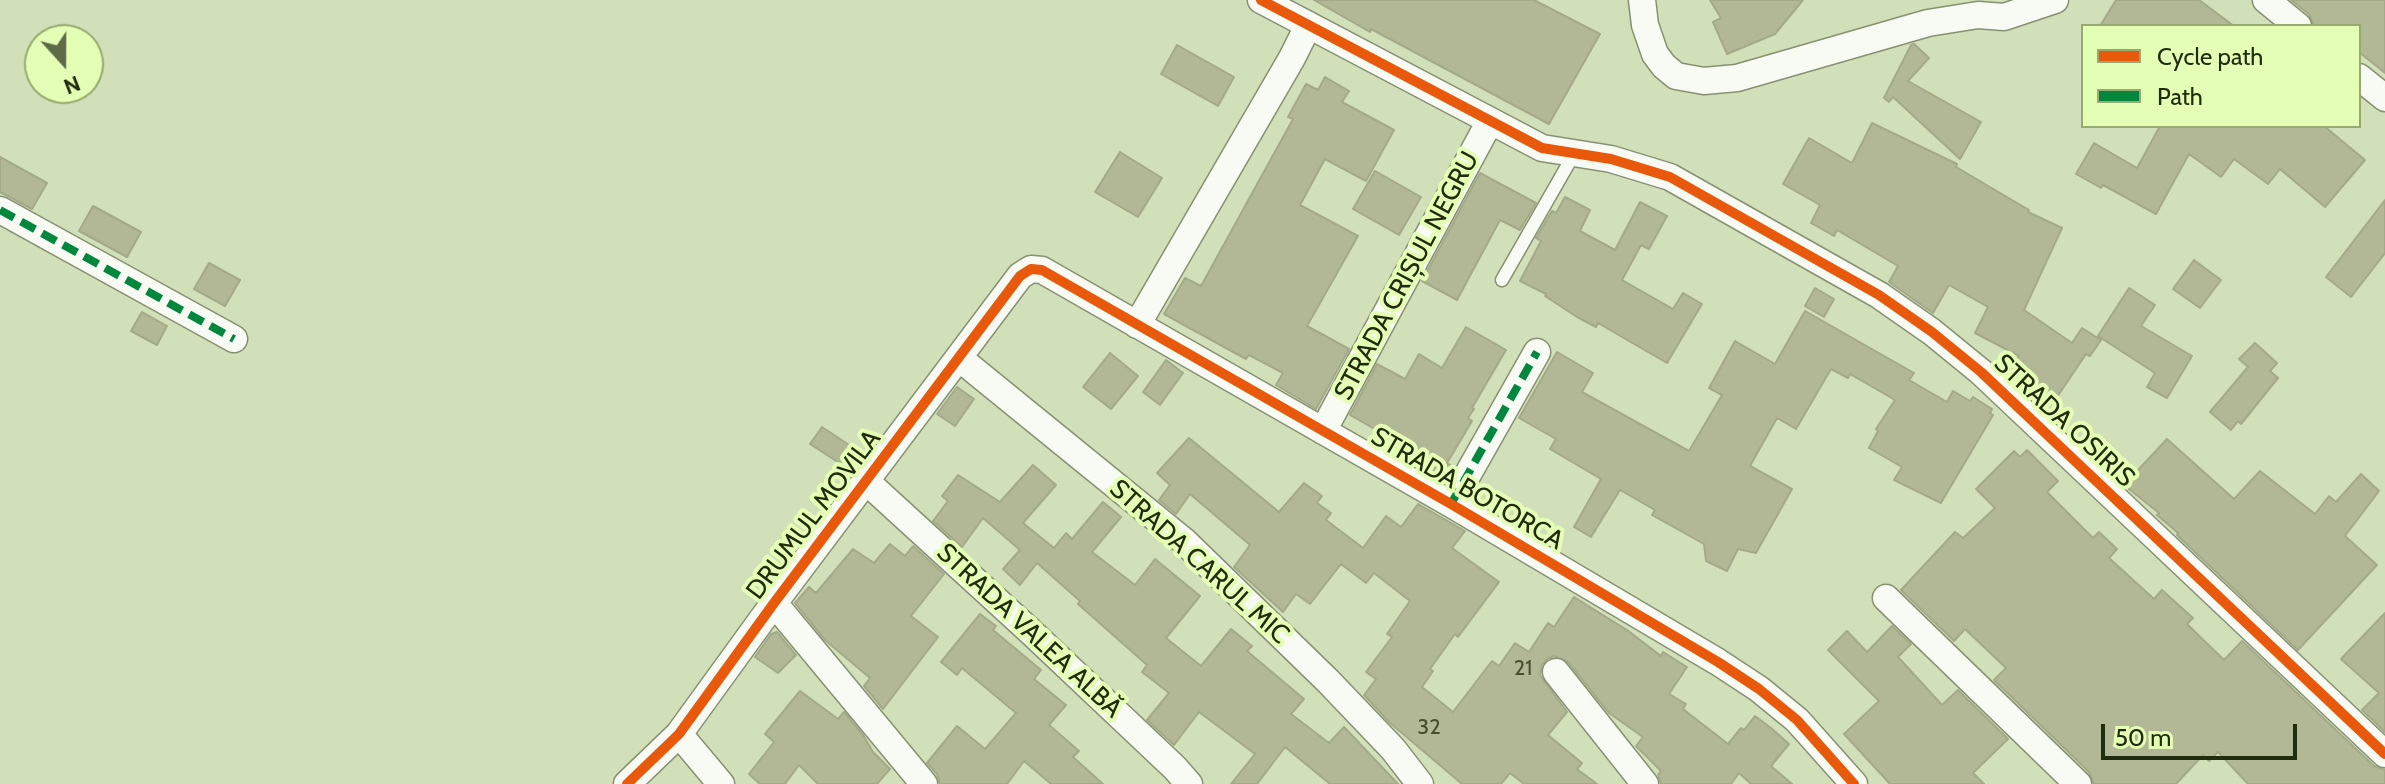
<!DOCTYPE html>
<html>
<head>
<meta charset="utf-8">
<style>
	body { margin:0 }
	#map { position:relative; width:2385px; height:784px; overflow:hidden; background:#d2e0b9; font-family:Cabin,sans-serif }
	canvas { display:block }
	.legend { position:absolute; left:2081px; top:24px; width:280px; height:104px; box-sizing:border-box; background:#e4ffb5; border:2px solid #96aa72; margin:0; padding:10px 14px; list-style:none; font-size:24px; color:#212b0d }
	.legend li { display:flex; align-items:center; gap:16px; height:40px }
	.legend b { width:40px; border:2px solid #96aa72 }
	.north { position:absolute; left:24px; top:24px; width:80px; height:80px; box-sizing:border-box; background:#e4ffb5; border:2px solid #96aa72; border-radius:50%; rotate:159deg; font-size:22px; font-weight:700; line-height:32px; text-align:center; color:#212b0d }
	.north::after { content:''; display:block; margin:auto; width:28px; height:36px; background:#5f6a49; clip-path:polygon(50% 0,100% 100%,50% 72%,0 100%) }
	.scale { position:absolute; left:2101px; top:724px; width:196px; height:36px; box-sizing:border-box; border:4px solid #212b0d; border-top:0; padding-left:10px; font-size:24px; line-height:28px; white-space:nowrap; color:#212b0d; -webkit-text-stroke:6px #e4ffb5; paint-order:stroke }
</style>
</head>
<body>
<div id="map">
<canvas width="2385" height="784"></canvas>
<ul class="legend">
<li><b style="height:10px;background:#e8590c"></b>Cycle path</li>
<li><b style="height:10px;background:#00873e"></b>Path</li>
</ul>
<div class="north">N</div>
<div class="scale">50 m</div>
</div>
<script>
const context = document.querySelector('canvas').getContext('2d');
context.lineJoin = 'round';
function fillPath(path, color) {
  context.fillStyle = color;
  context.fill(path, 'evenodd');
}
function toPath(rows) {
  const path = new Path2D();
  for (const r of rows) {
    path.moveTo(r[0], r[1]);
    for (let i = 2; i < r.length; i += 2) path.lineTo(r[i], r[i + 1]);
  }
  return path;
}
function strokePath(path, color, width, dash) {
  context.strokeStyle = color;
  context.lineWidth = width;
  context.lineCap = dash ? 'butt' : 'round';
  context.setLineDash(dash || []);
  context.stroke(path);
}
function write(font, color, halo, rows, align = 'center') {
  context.font = font + ' Cabin,sans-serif';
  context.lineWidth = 8;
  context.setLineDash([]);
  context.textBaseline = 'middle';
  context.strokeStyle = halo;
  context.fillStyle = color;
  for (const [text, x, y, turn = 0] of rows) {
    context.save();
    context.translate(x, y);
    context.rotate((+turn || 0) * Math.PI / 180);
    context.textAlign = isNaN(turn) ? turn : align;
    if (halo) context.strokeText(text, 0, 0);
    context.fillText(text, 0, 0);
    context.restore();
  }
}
const building = toPath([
	[1314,0,1534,0,1600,34,1549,124,1371,29,1370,32,1314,0],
	[1710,0,1803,0,1775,34,1727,54,1713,22,1721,18,1710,0],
	[2116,0,2199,0,2234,26,2100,26,2116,0],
	[2291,0,2385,0,2385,73,2359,52,2359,26,2314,26,2309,14,2291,0],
	[1914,44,1929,58,1908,81,1981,122,1960,159,1893,97,1889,102,1884,98,1911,45,1914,44],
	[1177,45,1234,77,1218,106,1161,74,1177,45],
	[1325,77,1349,91,1342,102,1394,130,1366,181,1325,159,1300,205,1358,236,1307,326,1349,349,1316,409,1276,385,1283,373,1249,355,1246,359,1164,314,1185,278,1201,286,1293,119,1288,117,1306,84,1318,90,1325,77],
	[1872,123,1957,164,1956,167,2029,210,2028,212,2062,228,2024,310,2072,343,2082,328,2101,340,2090,356,2086,354,2053,403,2010,369,2019,356,1975,333,1988,307,1949,285,1933,313,1889,282,1898,266,1837,230,1834,236,1811,223,1820,205,1783,184,1809,138,1852,163,1872,123],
	[2160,126,2324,126,2365,160,2325,207,2280,169,2268,184,2234,159,2221,177,2189,154,2156,214,2103,185,2101,188,2076,174,2094,143,2137,168,2160,126],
	[1120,152,1162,178,1138,217,1095,192,1120,152],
	[0,157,47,183,32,209,0,192,0,157],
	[1375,171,1421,197,1399,235,1353,209,1375,171],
	[1480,173,1536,203,1520,230,1500,220,1457,300,1422,281,1480,173],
	[1565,197,1590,210,1580,231,1615,250,1640,202,1667,216,1649,249,1641,245,1622,280,1673,309,1683,293,1702,304,1667,363,1598,323,1596,327,1577,317,1545,296,1546,294,1520,281,1541,241,1536,238,1552,211,1556,213,1565,197],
	[2385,200,2385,253,2351,297,2326,277,2385,200],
	[93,206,141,232,127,257,79,231,93,206],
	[2194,260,2221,280,2200,308,2173,289,2194,260],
	[209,263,240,280,225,306,194,289,209,263],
	[1815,288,1834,299,1824,317,1805,306,1815,288],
	[2129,288,2155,305,2141,326,2192,356,2167,398,2147,387,2155,373,2098,336,2129,288],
	[1805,311,1914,373,1909,380,1947,402,1953,391,1970,401,1973,397,1992,409,1990,413,1993,415,1941,503,1894,480,1902,467,1869,448,1878,431,1876,429,1895,400,1850,374,1848,378,1831,369,1796,429,1777,418,1750,466,1792,489,1756,553,1738,549,1727,571,1706,561,1704,544,1652,515,1655,510,1620,490,1591,537,1574,527,1601,479,1550,449,1556,439,1519,418,1557,352,1593,373,1582,392,1689,451,1722,395,1709,388,1735,341,1775,364,1805,311],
	[142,312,167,326,157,345,131,331,142,312],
	[1466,327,1506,350,1472,408,1474,409,1468,418,1472,421,1447,463,1454,467,1445,482,1394,453,1399,443,1350,415,1377,364,1405,379,1419,354,1442,368,1466,327],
	[2255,343,2277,363,2270,371,2278,378,2241,424,2238,421,2231,430,2210,412,2248,367,2239,359,2255,343],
	[1110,353,1138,376,1111,409,1083,387,1110,353],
	[1166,360,1183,373,1160,405,1143,392,1166,360],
	[957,387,974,399,955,426,937,414,957,387],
	[822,427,864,455,853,472,810,444,822,427],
	[1189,438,1279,512,1304,483,1322,496,1317,503,1331,513,1326,520,1363,548,1386,516,1401,527,1418,504,1465,531,1452,548,1499,582,1458,637,1455,634,1430,669,1433,671,1422,687,1453,712,1492,661,1499,666,1515,643,1529,652,1548,623,1554,627,1574,597,1627,630,1661,656,1663,652,1687,667,1669,694,1686,704,1683,709,1728,744,1741,728,1744,730,1755,716,1771,728,1789,744,1771,766,1792,784,1751,784,1739,773,1731,784,1661,784,1658,775,1661,771,1636,746,1643,737,1609,713,1568,662,1554,656,1547,659,1542,665,1540,675,1567,712,1548,735,1582,763,1577,769,1597,784,1524,784,1510,773,1501,784,1462,784,1389,722,1364,695,1376,679,1366,672,1392,637,1387,634,1410,601,1374,573,1366,583,1341,564,1310,604,1296,594,1283,612,1234,567,1250,545,1190,494,1176,514,1159,500,1170,485,1157,473,1189,438],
	[2167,439,2234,499,2260,471,2315,514,2329,496,2336,502,2361,474,2379,491,2345,536,2377,565,2298,650,2177,535,2178,533,2157,515,2159,513,2124,485,2167,439],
	[2027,450,2058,481,2047,492,2093,538,2099,532,2117,549,2109,558,2154,599,2162,590,2193,618,2187,624,2224,660,2242,641,2374,766,2385,770,2385,784,2248,784,2218,752,2209,761,2203,755,2176,784,2094,784,2089,772,1994,680,2006,668,1965,629,1954,641,1901,590,1955,532,1963,538,1995,508,1976,489,2014,451,2020,457,2027,450],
	[1033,465,1056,485,1023,523,1054,548,1066,533,1072,539,1103,502,1121,517,1092,552,1135,585,1155,559,1200,596,1166,638,1201,666,1231,629,1252,646,1247,651,1304,699,1291,714,1329,743,1344,727,1398,784,1330,784,1285,747,1257,784,1231,784,1255,754,1199,712,1174,745,1147,720,1169,693,1142,672,1147,665,1078,604,1080,601,1037,563,1020,585,1003,569,1020,550,983,518,962,547,933,521,948,501,942,496,958,475,1000,502,1033,465],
	[890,544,905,556,913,546,944,574,911,616,938,637,883,709,864,686,870,678,825,640,795,603,809,587,816,593,853,549,874,563,890,544],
	[2385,613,2385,732,2362,710,2379,693,2341,659,2385,613],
	[980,614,996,626,993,630,1041,670,1034,679,1066,705,1049,725,1079,751,1073,757,1103,784,1051,784,1024,761,1007,784,940,784,937,774,927,763,957,726,985,749,1016,713,962,668,957,675,941,662,980,614],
	[1892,626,1911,644,1898,657,1942,705,1958,690,2008,739,1973,773,1984,784,1890,784,1844,734,1879,701,1828,650,1847,631,1867,652,1892,626],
	[777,632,796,655,778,673,755,657,771,634,777,632],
	[800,691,838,719,844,712,863,735,873,752,890,769,877,784,818,784,799,765,785,784,760,784,749,774,774,742,765,734,800,691]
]);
const service = toPath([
	[1502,280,1574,154]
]);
const minor = toPath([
	[1261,0,1542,148,1611,159,1670,177,1879,295,1932,332,1981,372,2385,754],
	[1642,0,1645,25,1655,54,1664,66,1676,76,1704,81,1737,78,1928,23,1978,15,2004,17,2055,0],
	[2266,0,2298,26],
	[2359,77,2385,98],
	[0,210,234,339],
	[1137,325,1292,58,1308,26],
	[959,358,1184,541,1328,681,1393,749,1420,784],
	[1323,431,1490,121],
	[867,482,1030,631,1175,768,1189,784],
	[1451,504,1537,352],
	[1886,598,2078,784],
	[774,603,924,784],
	[1556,672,1645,784],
	[679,734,721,784],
	[627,784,679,734,774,603,1020,276,1031,269,1042,270,1451,504,1718,662,1759,689,1797,720,1854,784]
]);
const quiet = toPath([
	[0,210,234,339],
	[1451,504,1537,352]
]);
const cycleway = toPath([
	[1261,0,1542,148,1611,159,1670,177,1879,295,1932,332,1981,372,2385,754],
	[627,784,679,734,774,603,1020,276,1031,269,1042,270,1451,504,1718,662,1759,689,1797,720,1854,784]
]);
const numberNames = [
	["21",1523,669],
	["32",1429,728]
];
const streetNames = [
	["STRADA CRIȘUL NEGRU",1407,276,-62],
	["STRADA OSIRIS",2064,421,43],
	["STRADA BOTORCA",1467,489,30],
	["DRUMUL MOVILA",814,515,-53],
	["STRADA CARUL MIC",1199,562,42],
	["STRADA VALEA ALBĂ",1029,631,43]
];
fillPath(building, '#b2b796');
strokePath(building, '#a4a989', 2);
strokePath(service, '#879172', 15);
strokePath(minor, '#879172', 29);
strokePath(service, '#f8faf4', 12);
strokePath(minor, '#f8faf4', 26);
strokePath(quiet, '#00873e', 8, [16, 8]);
strokePath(cycleway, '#e8590c', 10);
write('22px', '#454e2f', null, numberNames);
write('26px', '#212b0d', '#e4ffb5', streetNames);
</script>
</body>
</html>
